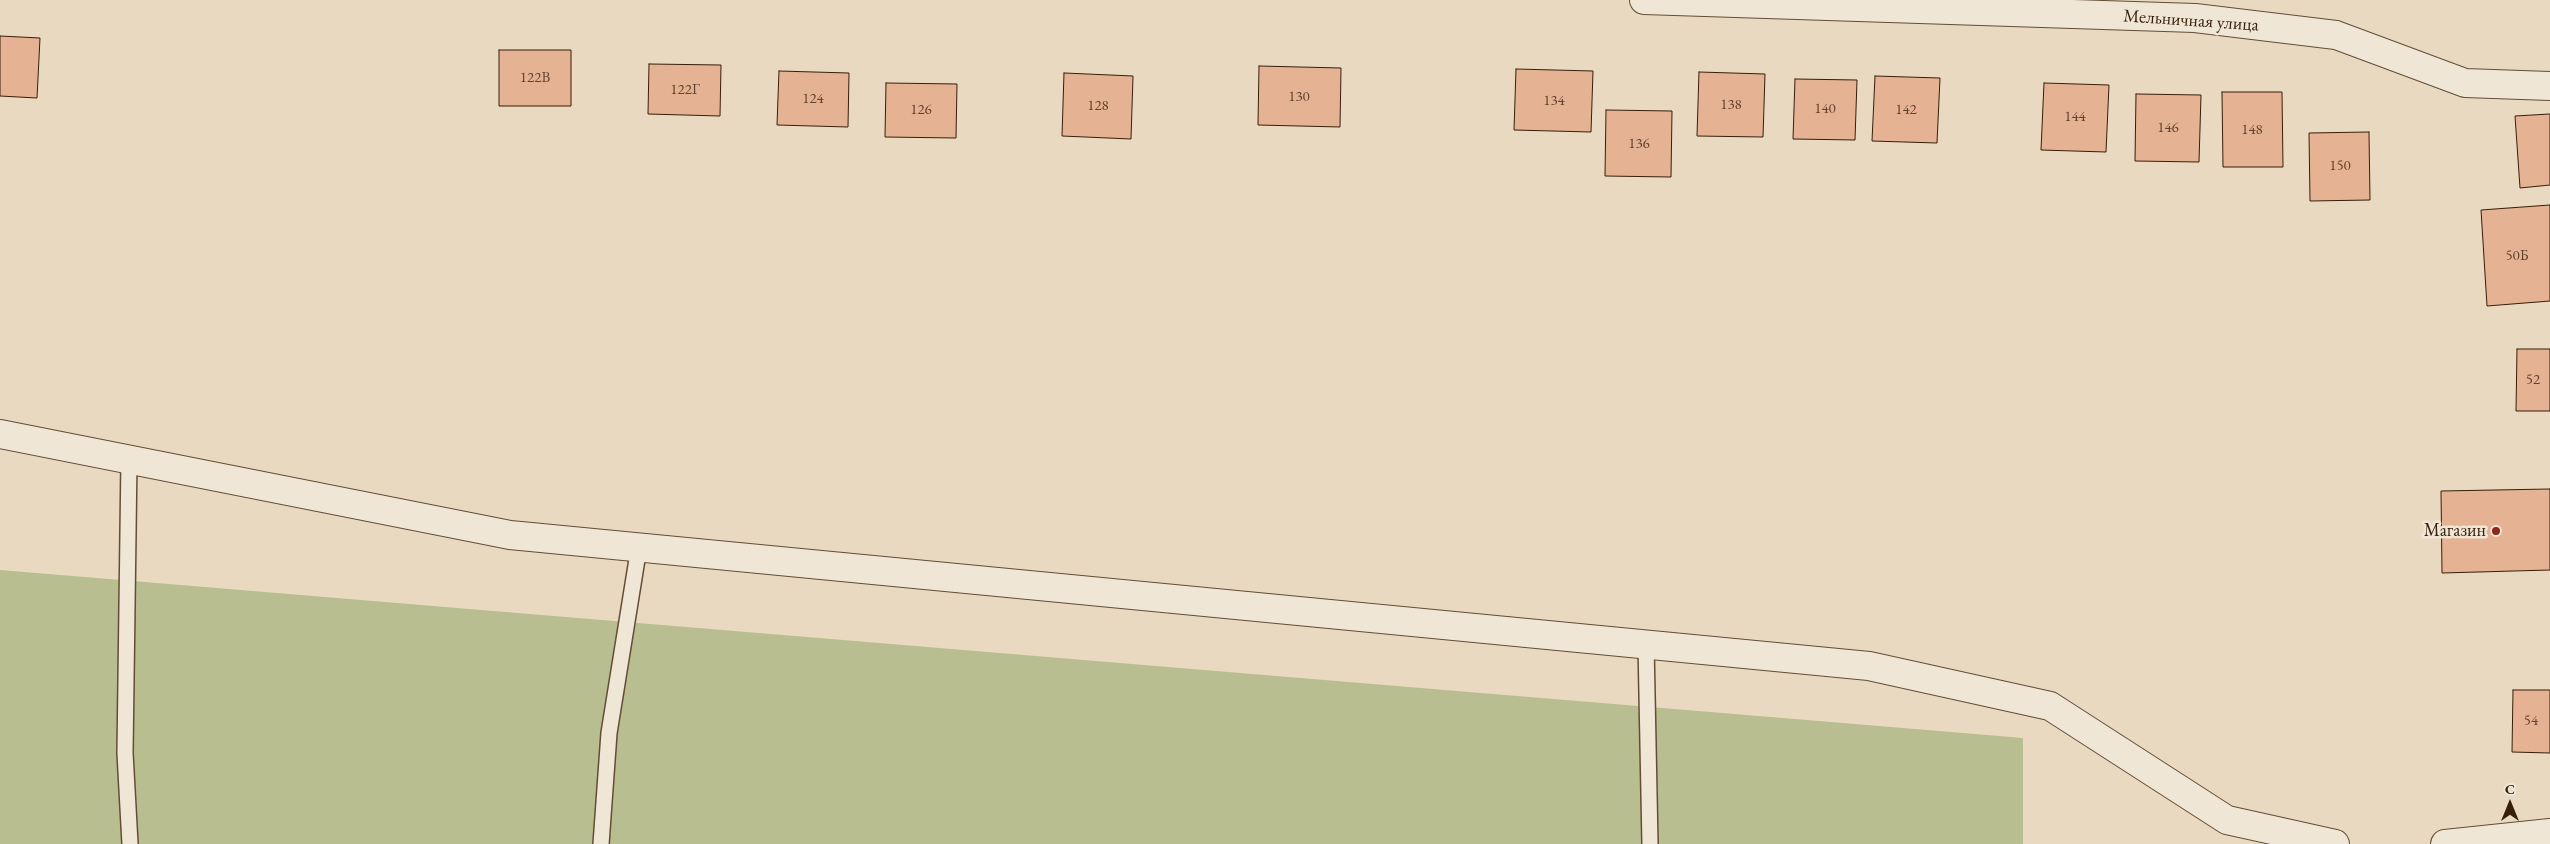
<!DOCTYPE html>
<html>
<head>
<meta charset="utf-8">
<style>
	body { margin:0 }
	#map { position:relative; width:2550px; height:844px; overflow:hidden; background:#e8d9c0; font-family:"EB Garamond",serif }
	canvas { display:block }
	.north { position:absolute; left:2485px; top:779px; width:50px; height:50px; -webkit-text-stroke:4px #f0e6d6; paint-order:stroke; rotate:0deg; font-size:14px; font-weight:700; line-height:20px; text-align:center; color:#371e09 }
	.north::after { content:''; display:block; margin:auto; width:18px; height:22px; background:#371e09; clip-path:polygon(50% 0,100% 100%,50% 72%,0 100%) }
</style>
</head>
<body>
<div id="map">
<canvas width="2550" height="844"></canvas>
<div class="north">С</div>
</div>
<script>
const context = document.querySelector('canvas').getContext('2d');
context.lineJoin = 'round';
function fillPath(path, color) {
  context.fillStyle = color;
  context.fill(path, 'evenodd');
}
function toPath(rows) {
  const path = new Path2D();
  for (const r of rows) {
    path.moveTo(r[0], r[1]);
    for (let i = 2; i < r.length; i += 2) path.lineTo(r[i], r[i + 1]);
  }
  return path;
}
function strokePath(path, color, width, dash) {
  context.strokeStyle = color;
  context.lineWidth = width;
  context.lineCap = dash ? 'butt' : 'round';
  context.setLineDash(dash || []);
  context.stroke(path);
}
function write(font, color, halo, rows, align = 'center') {
  context.font = font + ' "EB Garamond",serif';
  context.lineWidth = 5;
  context.setLineDash([]);
  context.textBaseline = 'middle';
  context.strokeStyle = halo;
  context.fillStyle = color;
  for (const [text, x, y, turn = 0] of rows) {
    context.save();
    context.translate(x, y);
    context.rotate((+turn || 0) * Math.PI / 180);
    context.textAlign = isNaN(turn) ? turn : align;
    if (halo) context.strokeText(text, 0, 0);
    context.fillText(text, 0, 0);
    context.restore();
  }
}
const green = toPath([
	[0,570,2023,738,2023,844,0,844]
]);
const building = toPath([
	[0,36,40,38,37,98,0,96,0,36],
	[499,50,571,50,571,106,499,106,499,50],
	[649,64,721,65,720,116,648,114,649,64],
	[1259,66,1341,68,1340,127,1258,125,1259,66],
	[1516,69,1593,71,1591,132,1514,130,1516,69],
	[779,71,849,73,848,127,777,125,779,71],
	[1699,72,1765,74,1763,137,1697,136,1699,72],
	[1064,73,1133,76,1131,139,1062,136,1064,73],
	[1875,76,1940,78,1937,143,1872,141,1875,76],
	[1795,79,1857,80,1855,140,1793,139,1795,79],
	[886,83,957,84,956,138,885,137,886,83],
	[2044,83,2109,85,2106,152,2041,150,2044,83],
	[2222,92,2282,92,2283,167,2223,167,2222,92],
	[2136,94,2201,95,2199,162,2135,161,2136,94],
	[1606,110,1672,111,1671,177,1605,176,1606,110],
	[2550,114,2550,185,2520,188,2515,116,2550,114],
	[2369,132,2370,200,2310,201,2309,133,2369,132],
	[2550,205,2550,301,2487,306,2481,210,2550,205],
	[2517,349,2550,349,2550,411,2516,411,2517,349],
	[2550,489,2550,570,2442,573,2441,491,2550,489],
	[2513,690,2550,690,2550,753,2512,752,2513,690]
]);
const service = toPath([
	[129,459,125,753,130,844],
	[1646,644,1650,844],
	[601,844,609,733,639,547]
]);
const minor = toPath([
	[1644,0,2195,18,2336,35,2465,83,2550,86],
	[0,434,510,535,1869,666,2050,706,2227,820,2335,844],
	[2445,844,2550,833]
]);
const markers = [
	[2496,531,5,"#8f2418"]
];
const numberNames = [
	["122В",535,78],
	["122Г",685,90],
	["130",1299,97],
	["124",813,99],
	["134",1554,101],
	["138",1731,105],
	["128",1098,106],
	["140",1825,109],
	["126",921,110],
	["142",1906,110],
	["144",2075,117],
	["146",2168,128],
	["148",2252,130],
	["136",1639,144],
	["150",2340,166],
	["50Б",2517,256],
	["52",2533,380],
	["54",2531,721]
];
const streetNames = [
	["Мельничная улица",2191,21,4]
];
const poiNames = [
	["Магазин",2486,531]
];
fillPath(green, '#b9be90');
fillPath(building, '#e5b293');
strokePath(building, '#371e09', 1);
strokePath(service, '#634d37', 18);
strokePath(minor, '#634d37', 30);
strokePath(service, '#f0e6d6', 15);
strokePath(minor, '#f0e6d6', 28);
for (const [x, y, r, color] of markers) {
  const dot = new Path2D();
  dot.arc(x, y, r, 0, 2 * Math.PI);
  context.fillStyle = color;
  context.fill(dot);
  strokePath(dot, '#f0e6d6', 2);
}
write('15px', '#62432c', null, numberNames);
write('18px', '#371e09', '#f0e6d6', streetNames);
write('18px', '#371e09', '#f0e6d6', poiNames, 'right');
</script>
</body>
</html>
